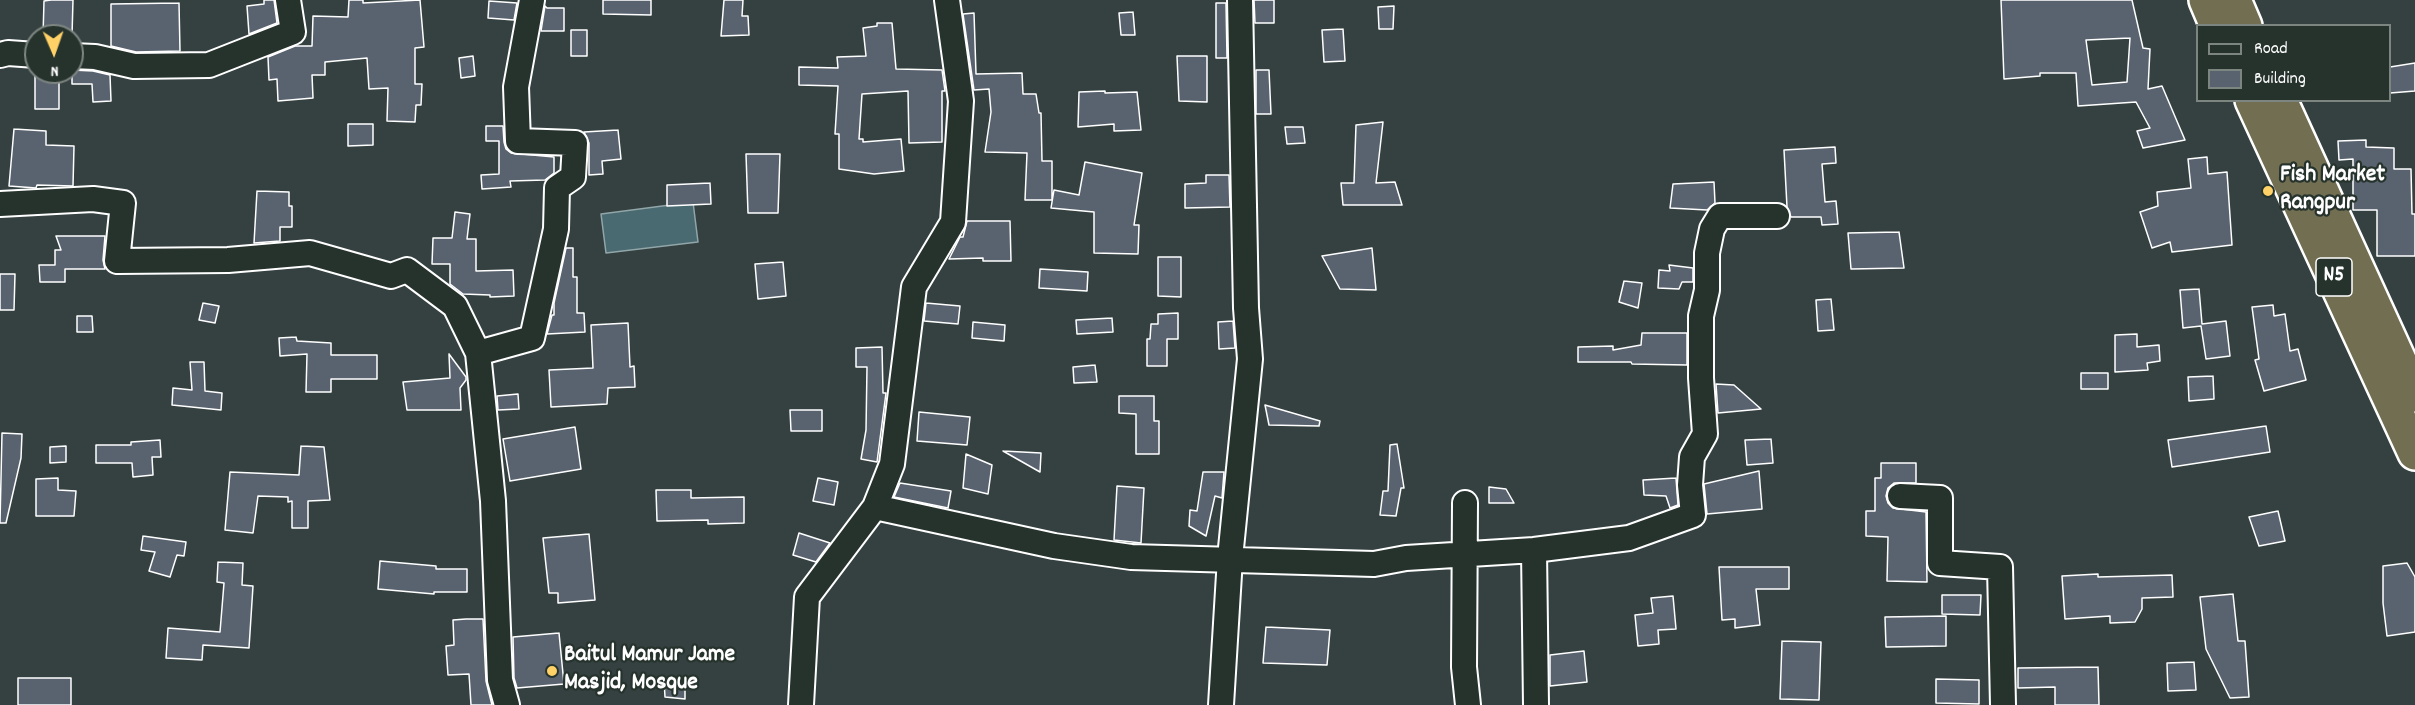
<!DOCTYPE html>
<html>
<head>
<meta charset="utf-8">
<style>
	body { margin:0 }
	#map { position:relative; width:2415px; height:705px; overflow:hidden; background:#354141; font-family:Dekko,sans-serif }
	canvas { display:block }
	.legend { position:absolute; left:2196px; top:24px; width:195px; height:78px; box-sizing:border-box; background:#26332d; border:2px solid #7d8581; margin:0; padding:8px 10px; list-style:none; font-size:18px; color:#fff }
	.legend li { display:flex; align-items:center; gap:12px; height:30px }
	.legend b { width:30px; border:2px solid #7d8581 }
	.north { position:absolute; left:24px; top:24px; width:60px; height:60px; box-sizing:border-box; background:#26332d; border:2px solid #7d8581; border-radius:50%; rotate:178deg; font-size:16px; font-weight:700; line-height:24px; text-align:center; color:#fff }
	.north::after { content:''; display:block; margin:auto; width:21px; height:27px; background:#ffd166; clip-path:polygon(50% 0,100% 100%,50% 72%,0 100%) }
</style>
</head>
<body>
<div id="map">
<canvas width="2415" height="705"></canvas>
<ul class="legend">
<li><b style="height:8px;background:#26332d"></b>Road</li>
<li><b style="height:16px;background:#59626f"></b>Building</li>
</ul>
<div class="north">N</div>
</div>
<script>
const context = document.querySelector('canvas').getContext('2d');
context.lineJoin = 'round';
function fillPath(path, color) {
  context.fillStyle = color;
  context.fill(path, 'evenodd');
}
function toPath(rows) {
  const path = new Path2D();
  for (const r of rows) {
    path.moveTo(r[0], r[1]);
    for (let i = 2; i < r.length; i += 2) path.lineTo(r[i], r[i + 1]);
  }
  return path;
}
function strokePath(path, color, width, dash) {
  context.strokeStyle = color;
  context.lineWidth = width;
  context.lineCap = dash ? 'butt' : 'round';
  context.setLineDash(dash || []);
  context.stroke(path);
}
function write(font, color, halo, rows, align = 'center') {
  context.font = font + ' Dekko,sans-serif';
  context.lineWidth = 4.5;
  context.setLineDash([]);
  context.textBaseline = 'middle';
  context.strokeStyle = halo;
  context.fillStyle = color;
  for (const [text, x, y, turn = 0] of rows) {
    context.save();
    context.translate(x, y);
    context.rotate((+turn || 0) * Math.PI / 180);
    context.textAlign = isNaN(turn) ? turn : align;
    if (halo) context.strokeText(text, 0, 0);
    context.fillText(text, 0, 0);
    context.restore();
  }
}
const water = toPath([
	[693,202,698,242,606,253,601,214,693,202]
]);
const building = toPath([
	[51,0,73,0,72,36,43,36,44,1,51,0],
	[264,0,274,0,277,23,249,34,247,6,264,4,264,0],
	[349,0,363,0,363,3,420,0,424,47,415,48,415,84,422,84,421,105,416,105,415,122,387,121,388,88,369,89,367,58,325,62,325,75,312,75,313,98,278,101,277,79,269,80,268,57,295,46,312,46,313,16,348,17,349,0],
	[603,0,651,0,651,15,603,14,603,0],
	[724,0,743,0,742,16,748,16,749,35,721,36,724,0],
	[1254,0,1274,0,1274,23,1255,23,1254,0],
	[2001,0,2132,0,2143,48,2150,49,2148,89,2162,86,2185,140,2143,148,2137,131,2150,128,2136,102,2078,106,2076,73,2040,73,2040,76,2004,79,2001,0],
	[2130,38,2127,82,2092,85,2086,40,2130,38],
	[489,1,517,3,514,20,488,18,489,1],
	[179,3,180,51,136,52,111,46,111,4,179,3],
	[1216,3,1226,3,1227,58,1216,58,1216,3],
	[545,6,547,8,564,8,564,31,541,31,545,6],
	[1394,6,1393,29,1379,29,1378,7,1394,6],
	[1133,12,1135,35,1121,35,1119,13,1133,12],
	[974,13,976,74,1022,73,1023,94,1036,94,1039,113,1041,113,1042,161,1052,161,1052,200,1025,200,1027,153,985,152,991,112,989,89,974,90,963,14,974,13],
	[877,23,892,23,896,69,942,70,945,91,942,91,942,142,909,143,908,91,862,94,859,139,863,139,863,142,901,139,904,171,874,174,839,169,839,134,835,134,838,86,799,85,799,67,838,68,837,57,866,56,863,28,877,26,877,23],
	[1343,29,1345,61,1324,62,1322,30,1343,29],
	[571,30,587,30,587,56,571,56,571,30],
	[473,56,475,76,461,78,459,58,473,56],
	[1177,56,1207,56,1207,102,1179,101,1177,56],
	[2415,63,2415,91,2390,93,2390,67,2415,63],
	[72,70,93,71,110,75,111,101,93,102,92,84,72,84,72,70],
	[1256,70,1269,70,1271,114,1256,114,1256,70],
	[35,75,59,75,59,109,35,109,35,75],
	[1105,91,1105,93,1137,92,1141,130,1114,131,1114,124,1078,127,1079,92,1105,91],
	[1383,122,1376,183,1395,182,1402,205,1343,205,1341,183,1354,183,1356,125,1383,122],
	[348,124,373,124,373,145,348,146,348,124],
	[486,126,503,126,504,142,506,149,511,153,554,157,554,173,545,180,510,181,511,187,482,189,481,175,499,174,499,141,486,141,486,126],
	[1285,127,1303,127,1305,143,1287,144,1285,127],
	[14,129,46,131,46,145,74,146,73,186,37,185,36,188,9,186,14,129],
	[618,130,621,159,602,161,603,174,589,175,589,143,584,132,618,130],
	[2366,140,2366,147,2394,148,2394,169,2411,169,2412,214,2415,214,2415,256,2377,256,2377,210,2353,210,2353,159,2339,160,2338,141,2366,140],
	[1835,147,1836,163,1822,164,1825,202,1836,201,1838,224,1822,225,1821,217,1791,217,1787,207,1784,150,1835,147],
	[746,154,780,154,778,213,748,213,746,154],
	[2207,157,2208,174,2227,172,2232,245,2172,252,2170,242,2152,248,2140,212,2158,206,2157,192,2191,188,2188,159,2207,157],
	[1085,162,1142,173,1134,225,1139,225,1138,254,1094,253,1094,212,1051,208,1054,190,1079,195,1085,162],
	[1206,175,1229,175,1230,207,1185,208,1185,184,1206,183,1206,175],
	[1714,182,1715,203,1707,210,1670,208,1673,184,1714,182],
	[710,183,711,204,667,206,667,185,710,183],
	[257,191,289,192,289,206,292,206,292,227,280,227,280,241,254,243,257,191],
	[455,212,470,214,467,239,476,239,476,271,513,270,514,296,490,297,490,295,463,294,450,284,450,264,432,264,433,238,452,238,455,212],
	[967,221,1010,221,1011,261,983,261,983,258,949,259,960,237,963,237,967,221],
	[1899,232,1904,268,1851,269,1848,233,1899,232],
	[56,236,105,236,103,260,105,269,65,269,65,282,40,282,39,265,55,265,55,250,61,250,56,236],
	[566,248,573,248,573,277,577,277,577,313,584,313,585,332,547,334,552,315,554,315,554,303,566,248],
	[1372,248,1376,290,1340,289,1322,256,1372,248],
	[1158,257,1181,257,1181,297,1158,296,1158,257],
	[783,262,786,296,758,299,755,264,783,262],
	[1669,265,1693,268,1693,282,1682,282,1679,289,1658,288,1659,270,1670,271,1669,265],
	[1040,269,1088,272,1087,291,1039,288,1040,269],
	[0,274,15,274,14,310,0,310,0,274],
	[1624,281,1642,283,1638,308,1619,302,1624,281],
	[2199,289,2202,324,2226,321,2230,356,2206,359,2201,326,2183,328,2180,290,2199,289],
	[1831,299,1834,330,1818,331,1816,300,1831,299],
	[203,303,219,306,215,323,199,320,203,303],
	[926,303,960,306,958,324,924,321,926,303],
	[2273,305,2274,316,2285,314,2290,351,2298,349,2306,380,2264,391,2255,360,2259,359,2252,307,2273,305],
	[1178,313,1178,339,1167,339,1167,366,1147,366,1147,339,1150,339,1151,324,1158,324,1158,314,1178,313],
	[77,316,92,316,93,332,77,332,77,316],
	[1112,318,1113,332,1077,334,1076,320,1112,318],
	[1233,321,1235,348,1219,349,1218,322,1233,321],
	[973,322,1005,325,1004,341,972,338,973,322],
	[628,323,630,367,634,366,635,387,608,388,607,404,551,407,549,370,593,368,591,325,628,323],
	[1642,333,1687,333,1687,365,1632,364,1631,362,1578,362,1578,347,1613,346,1613,350,1641,345,1642,333],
	[2137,334,2137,347,2159,345,2160,361,2147,363,2148,370,2115,372,2115,335,2137,334],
	[296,337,297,341,331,343,331,355,377,355,377,379,331,379,331,392,306,392,307,354,280,356,279,338,296,337],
	[882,347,883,393,886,393,877,462,861,459,866,430,867,367,856,367,856,348,882,347],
	[449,354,466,377,466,380,460,388,461,410,407,410,403,382,450,378,449,354],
	[190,362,204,362,205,391,222,393,221,410,172,405,173,388,192,390,190,362],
	[1095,365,1097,382,1074,383,1073,367,1095,365],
	[2081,373,2108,373,2108,389,2081,389,2081,373],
	[2213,376,2214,399,2189,401,2188,377,2213,376],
	[1716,384,1734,385,1761,409,1718,413,1716,384],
	[518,394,519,409,498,410,497,396,518,394],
	[1119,396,1154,396,1154,421,1159,421,1159,454,1136,454,1136,414,1119,413,1119,396],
	[1265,405,1320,421,1319,426,1269,425,1265,405],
	[790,410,822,410,822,431,791,431,790,410],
	[919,412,970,417,967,445,917,441,919,412],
	[2266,426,2270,452,2172,467,2168,440,2266,426],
	[575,427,581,469,510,481,503,439,575,427],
	[2,433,22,434,21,458,6,523,0,523,2,433],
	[1771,439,1773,463,1747,465,1745,440,1771,439],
	[160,440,161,457,152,457,153,475,133,477,132,463,96,463,96,445,131,445,131,442,160,440],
	[1397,444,1404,488,1401,488,1396,516,1380,515,1383,491,1388,491,1390,445,1397,444],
	[66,446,66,462,50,463,50,447,66,446],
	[301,446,324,447,330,500,308,501,308,528,292,528,292,501,288,502,288,497,258,496,253,533,225,530,230,472,299,475,301,446],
	[1003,451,1041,453,1040,472,1003,451],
	[966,454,992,465,988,494,963,488,966,454],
	[1881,463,1916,463,1916,483,1894,483,1888,488,1886,496,1888,503,1893,508,1926,512,1927,582,1887,581,1888,537,1866,536,1866,511,1875,511,1875,478,1881,478,1881,463],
	[1759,471,1762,509,1707,514,1704,484,1759,471],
	[1203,472,1224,472,1222,498,1215,496,1206,536,1189,526,1190,510,1197,511,1203,472],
	[58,478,58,490,76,491,74,516,36,516,36,479,58,478],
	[818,478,838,482,834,505,813,501,818,478],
	[1676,478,1678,505,1670,508,1666,496,1644,495,1643,480,1676,478],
	[900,483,951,491,948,508,894,497,900,483],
	[1117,486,1144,488,1141,543,1114,540,1117,486],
	[1489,487,1506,489,1514,503,1489,503,1489,487],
	[656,490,691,490,691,498,744,497,744,523,708,524,708,520,657,521,656,490],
	[2278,511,2285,541,2259,546,2249,517,2278,511],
	[799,533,830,543,816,562,793,555,799,533],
	[589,534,595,600,558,603,558,593,549,593,543,538,589,534],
	[143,536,186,542,184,556,177,555,170,577,149,571,155,552,141,550,143,536],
	[380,561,436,566,436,569,467,569,467,592,434,592,434,594,378,589,380,561],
	[218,562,243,563,242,585,253,586,249,648,203,645,202,660,166,658,168,628,220,632,224,583,217,582,218,562],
	[2407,563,2415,577,2415,632,2387,636,2383,603,2383,566,2407,563],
	[1719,567,1789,567,1789,589,1756,589,1760,625,1735,628,1735,619,1722,620,1719,567],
	[2098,574,2098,577,2172,575,2173,597,2142,598,2142,609,2135,622,2110,623,2110,616,2065,619,2062,576,2098,574],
	[2233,594,2238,641,2245,641,2249,697,2230,698,2206,649,2200,597,2233,594],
	[1942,595,1981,595,1980,615,1942,614,1942,595],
	[1673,596,1676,629,1658,630,1659,644,1638,646,1635,615,1653,613,1651,598,1673,596],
	[1946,616,1946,646,1886,647,1885,617,1946,616],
	[466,619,483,619,486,681,492,705,471,705,469,674,448,675,446,646,454,645,453,620,466,619],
	[1266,627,1330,630,1327,665,1263,663,1266,627],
	[559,633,564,684,517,688,514,678,513,637,559,633],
	[1782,641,1821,642,1819,700,1780,699,1782,641],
	[1584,651,1587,682,1550,686,1550,655,1584,651],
	[2194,662,2196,690,2168,691,2167,663,2194,662],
	[2098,667,2099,705,2055,705,2055,687,2018,688,2018,668,2098,667],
	[18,678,71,678,71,705,18,705,18,678],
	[1936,679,1979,680,1979,704,1936,703,1936,679],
	[664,680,685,681,685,699,665,697,664,680]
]);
const minor = toPath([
	[0,55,8,53,36,55],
	[72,56,95,57,134,66,209,65,293,32,288,0],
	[0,204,93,199,123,203,117,261,228,260,310,253,391,276,407,270,455,306,478,353],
	[1900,496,1940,498,1940,563,2000,567,2003,705],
	[1465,503,1464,667,1468,705],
	[875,507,1054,546,1131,557,1374,564,1406,558,1534,550,1629,538,1693,515,1690,485,1692,457,1705,434,1701,378,1701,316,1707,290,1707,253,1712,229,1720,216,1777,216],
	[1534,550,1536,705],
	[507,705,500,680,493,501,478,353,532,338,556,229,557,188,573,177,575,143,518,141,516,87,532,0],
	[801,705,807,597,875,507,892,464,914,287,953,222,961,101,947,0],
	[1221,705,1230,558,1250,359,1246,308,1240,0]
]);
const highway = toPath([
	[2206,0,2217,26],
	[2234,0,2245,26],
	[2252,100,2415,453],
	[2280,100,2415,395]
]);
const markers = [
	[2268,191,6,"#ffd166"],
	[552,671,6,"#ffd166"]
];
const shields = [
	[2334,277,36]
];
const shieldNames = [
	["N5",2334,277]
];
const poiNames = [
	["Fish Market",2280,177],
	["Rangpur",2280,205],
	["Baitul Mamur Jame",564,657],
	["Masjid, Mosque",564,685]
];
fillPath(water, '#496a70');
strokePath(water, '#92a6a9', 1.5);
fillPath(building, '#59626f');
strokePath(building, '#fff', 1.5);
strokePath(minor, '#fff', 28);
strokePath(highway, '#fff', 38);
strokePath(minor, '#26332d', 24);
strokePath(highway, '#726e52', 33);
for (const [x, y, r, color] of markers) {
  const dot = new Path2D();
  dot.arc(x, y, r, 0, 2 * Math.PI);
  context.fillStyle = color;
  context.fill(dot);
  strokePath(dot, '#26332d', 2);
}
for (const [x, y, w] of shields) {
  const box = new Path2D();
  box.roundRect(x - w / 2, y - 19, w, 38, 4.5);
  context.fillStyle = '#26332d';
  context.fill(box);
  strokePath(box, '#fff', 1.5);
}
write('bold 22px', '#fff', null, shieldNames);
write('bold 24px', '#fff', '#26332d', poiNames, 'left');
</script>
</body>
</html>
